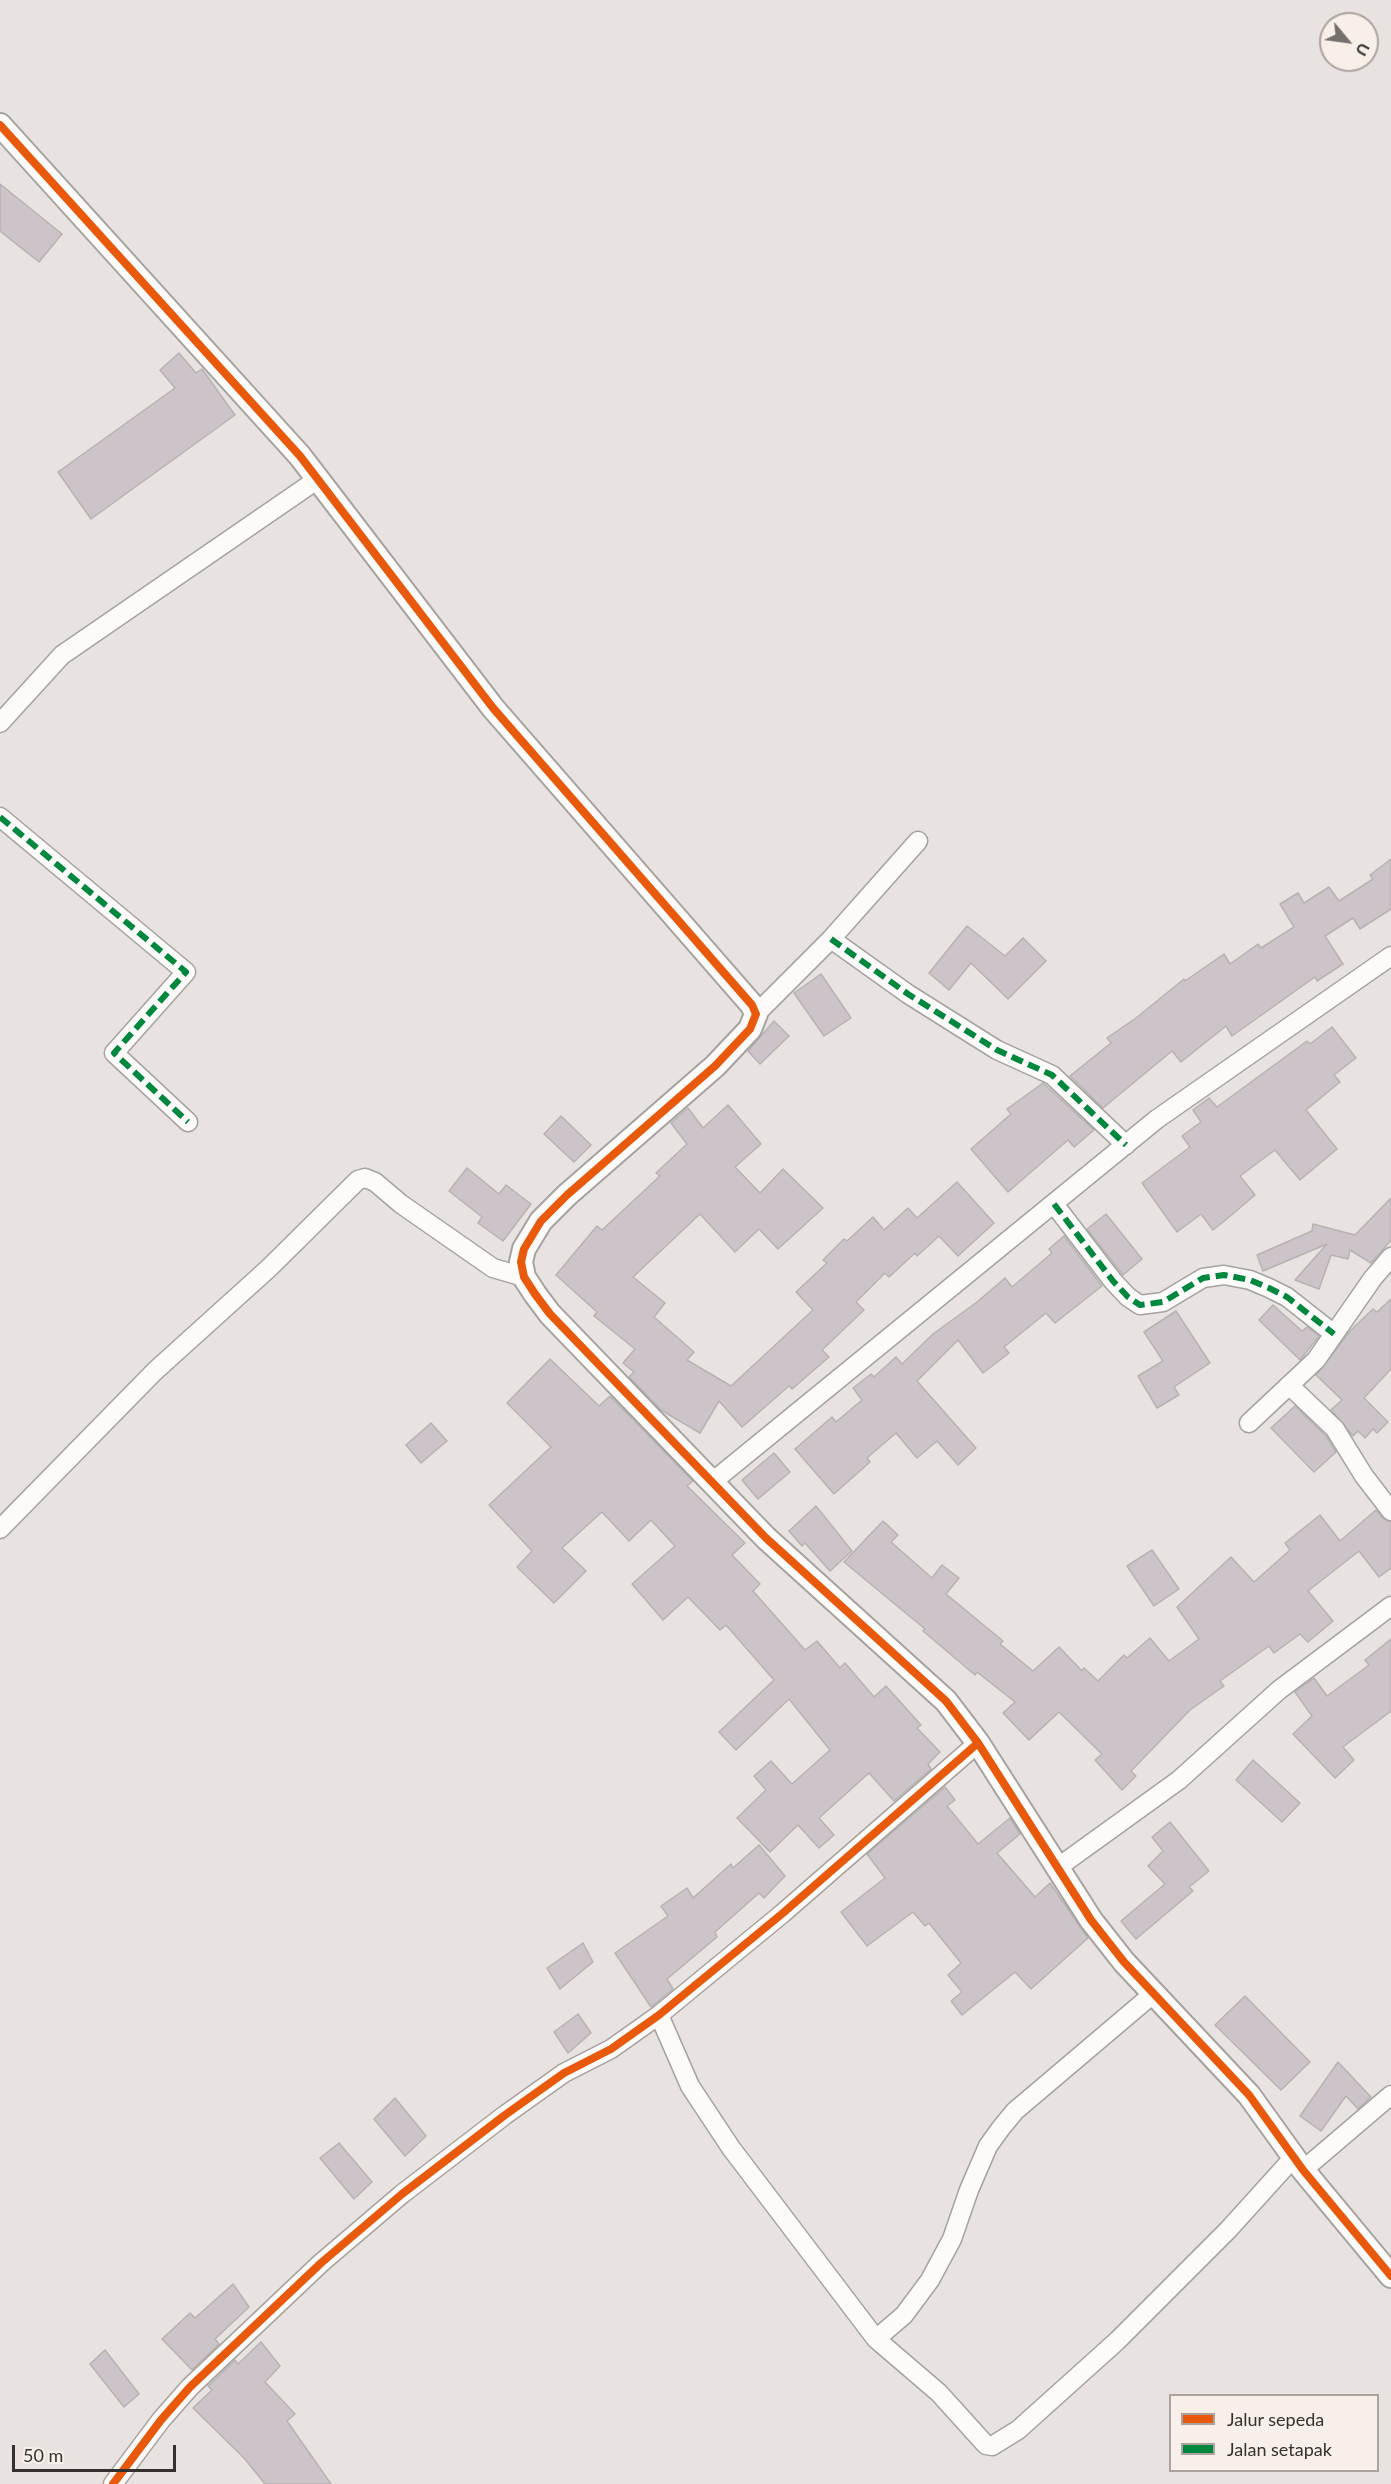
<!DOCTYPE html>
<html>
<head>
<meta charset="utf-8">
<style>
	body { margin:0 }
	#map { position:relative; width:1391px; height:2484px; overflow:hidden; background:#e8e3e0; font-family:Lato,sans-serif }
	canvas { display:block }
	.legend { position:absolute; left:1169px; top:2394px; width:210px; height:78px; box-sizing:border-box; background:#f8efe9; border:2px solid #aaa39f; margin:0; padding:8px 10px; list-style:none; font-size:18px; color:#34312f }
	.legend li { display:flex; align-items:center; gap:12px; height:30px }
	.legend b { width:30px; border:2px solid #aaa39f }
	.north { position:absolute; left:1319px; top:12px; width:60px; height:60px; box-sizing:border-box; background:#f8efe9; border:2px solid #aaa39f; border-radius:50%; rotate:119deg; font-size:16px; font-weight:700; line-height:24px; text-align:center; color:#34312f }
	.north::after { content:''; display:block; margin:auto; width:21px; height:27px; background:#736f6d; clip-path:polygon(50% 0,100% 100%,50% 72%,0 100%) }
	.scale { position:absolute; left:12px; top:2445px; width:164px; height:27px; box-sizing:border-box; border:3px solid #34312f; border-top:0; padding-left:8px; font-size:18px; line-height:21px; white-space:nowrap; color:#34312f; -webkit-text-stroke:4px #f8efe9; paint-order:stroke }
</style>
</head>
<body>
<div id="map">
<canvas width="1391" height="2484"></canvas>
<ul class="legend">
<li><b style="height:8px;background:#e8590c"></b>Jalur sepeda</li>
<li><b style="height:8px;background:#00873e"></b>Jalan setapak</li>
</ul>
<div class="north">U</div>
<div class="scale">50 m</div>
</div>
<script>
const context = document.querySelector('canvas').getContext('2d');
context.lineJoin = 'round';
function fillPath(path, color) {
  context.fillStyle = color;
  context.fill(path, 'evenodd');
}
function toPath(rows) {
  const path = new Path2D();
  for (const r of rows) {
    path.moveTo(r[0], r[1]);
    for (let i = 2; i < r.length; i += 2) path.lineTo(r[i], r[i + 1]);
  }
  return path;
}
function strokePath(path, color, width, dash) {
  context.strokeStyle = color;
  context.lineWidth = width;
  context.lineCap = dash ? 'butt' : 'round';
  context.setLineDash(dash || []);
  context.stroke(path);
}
const building = toPath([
	[0,184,62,234,39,262,0,231,0,184],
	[179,353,196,373,202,369,235,415,91,519,58,472,175,388,160,370,179,353],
	[1391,859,1391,909,1360,929,1353,918,1325,936,1343,964,1317,981,1315,977,1232,1036,1226,1026,1181,1062,1172,1051,1103,1108,1070,1076,1111,1043,1107,1038,1136,1018,1184,979,1185,981,1224,954,1230,964,1258,944,1261,948,1294,927,1280,904,1298,893,1304,903,1329,887,1339,901,1373,879,1370,875,1391,859],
	[967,926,1005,956,1023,938,1046,961,1008,999,971,963,949,990,929,973,967,926],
	[821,974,851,1018,824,1036,794,993,821,974],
	[774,1021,789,1036,760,1064,748,1051,774,1021],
	[1332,1027,1356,1058,1334,1075,1340,1082,1306,1110,1337,1149,1300,1180,1275,1150,1240,1176,1255,1195,1228,1218,1213,1230,1201,1214,1177,1232,1142,1183,1190,1147,1182,1136,1201,1122,1193,1110,1209,1098,1217,1107,1307,1041,1310,1044,1332,1027],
	[1043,1083,1094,1130,1074,1147,1068,1140,1008,1192,971,1149,1011,1114,1007,1109,1043,1083],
	[728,1105,761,1144,735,1167,760,1193,783,1169,823,1208,778,1249,759,1229,735,1252,700,1214,633,1277,665,1303,654,1317,694,1352,687,1360,731,1386,813,1310,796,1292,827,1263,823,1260,844,1239,847,1241,873,1217,884,1230,908,1208,917,1218,957,1182,994,1223,958,1256,939,1236,917,1256,915,1253,889,1277,885,1273,856,1302,864,1310,822,1350,829,1357,792,1389,789,1386,742,1427,719,1401,700,1433,661,1410,629,1377,634,1372,623,1363,635,1349,594,1316,597,1312,556,1275,597,1226,602,1230,660,1176,656,1173,687,1144,671,1123,688,1108,703,1128,728,1105],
	[561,1116,591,1145,574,1162,544,1134,561,1116],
	[467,1168,499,1194,506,1185,531,1204,503,1241,478,1223,482,1217,449,1191,467,1168],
	[1391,1198,1391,1240,1371,1263,1350,1250,1348,1259,1331,1255,1319,1289,1295,1280,1327,1244,1263,1271,1257,1255,1312,1231,1313,1224,1355,1235,1391,1198],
	[1106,1214,1142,1259,1123,1275,1087,1229,1106,1214],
	[1064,1236,1102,1286,1055,1323,1046,1313,1004,1347,1009,1353,983,1373,958,1340,917,1381,976,1448,958,1465,937,1441,917,1458,896,1433,867,1458,870,1462,834,1494,795,1449,832,1417,836,1422,862,1400,853,1388,871,1374,874,1377,896,1357,902,1364,933,1334,977,1302,1005,1278,1012,1287,1052,1253,1049,1249,1064,1236],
	[1391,1299,1391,1369,1364,1398,1388,1422,1377,1433,1373,1429,1365,1438,1358,1431,1353,1436,1331,1410,1342,1400,1316,1375,1350,1331,1373,1309,1377,1312,1391,1299],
	[1273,1305,1302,1331,1307,1327,1319,1336,1300,1360,1259,1320,1273,1305],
	[1176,1311,1210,1363,1174,1387,1179,1395,1157,1408,1138,1376,1163,1361,1144,1332,1176,1311],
	[550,1359,599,1406,610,1396,693,1481,687,1486,745,1543,732,1555,760,1584,753,1591,805,1650,817,1641,840,1668,845,1663,874,1697,886,1686,921,1725,917,1728,940,1752,928,1764,931,1769,894,1801,869,1773,819,1818,834,1835,819,1848,798,1825,770,1852,737,1818,766,1790,754,1776,771,1761,792,1784,830,1750,789,1699,736,1750,719,1732,774,1680,726,1625,720,1630,688,1597,663,1620,632,1584,675,1546,651,1520,629,1541,602,1512,562,1548,586,1571,554,1603,517,1567,532,1551,489,1505,551,1447,507,1403,550,1359],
	[1295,1406,1326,1436,1336,1452,1314,1472,1271,1428,1295,1406],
	[431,1423,447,1441,421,1463,406,1445,431,1423],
	[774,1453,790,1472,758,1499,742,1480,774,1453],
	[816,1506,852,1551,830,1571,805,1543,802,1546,789,1531,816,1506],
	[1376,1510,1383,1518,1391,1522,1391,1568,1379,1577,1359,1551,1308,1591,1333,1621,1308,1642,1300,1634,1274,1653,1269,1646,1220,1681,1224,1686,1190,1710,1131,1771,1136,1776,1122,1790,1095,1760,1102,1754,1059,1712,1029,1740,1003,1713,1015,1702,977,1672,975,1675,923,1631,925,1629,844,1562,883,1521,898,1535,891,1542,932,1578,942,1565,959,1578,946,1594,1003,1641,1000,1644,1033,1671,1059,1647,1082,1671,1084,1668,1098,1681,1124,1655,1127,1658,1150,1638,1169,1661,1199,1639,1177,1607,1231,1557,1254,1582,1290,1550,1285,1543,1320,1515,1340,1541,1376,1510],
	[1152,1550,1179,1589,1154,1606,1127,1566,1152,1550],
	[1391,1639,1391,1711,1343,1747,1354,1760,1335,1778,1293,1734,1312,1716,1295,1692,1314,1678,1327,1696,1369,1665,1365,1660,1391,1639],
	[1253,1760,1300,1803,1282,1822,1236,1780,1253,1760],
	[945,1787,955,1800,947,1806,978,1844,1010,1818,1020,1834,997,1853,1035,1897,1050,1883,1088,1938,1031,1989,1015,1972,962,2015,951,2001,962,1992,948,1975,961,1963,929,1923,925,1926,913,1912,867,1946,841,1912,885,1878,867,1854,945,1787],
	[1170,1822,1209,1871,1189,1887,1193,1891,1136,1939,1121,1921,1165,1884,1148,1866,1163,1851,1152,1837,1170,1822],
	[759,1845,785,1876,764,1898,759,1893,715,1932,717,1937,667,1979,673,1989,651,2007,615,1953,668,1916,661,1906,687,1888,693,1898,731,1864,733,1868,759,1845],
	[583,1943,593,1962,560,1989,547,1968,583,1943],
	[1245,1996,1310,2062,1281,2090,1215,2025,1245,1996],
	[578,2014,591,2033,568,2053,554,2032,578,2014],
	[1338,2062,1371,2097,1358,2109,1346,2096,1321,2131,1300,2116,1338,2062],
	[395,2098,426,2136,405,2156,374,2119,395,2098],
	[339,2143,372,2182,354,2199,320,2158,339,2143],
	[233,2284,249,2307,215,2339,219,2344,192,2370,162,2339,190,2313,195,2318,233,2284],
	[261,2342,280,2366,265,2382,295,2414,287,2421,331,2484,265,2484,244,2458,193,2408,212,2390,208,2386,235,2360,238,2364,261,2342],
	[105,2350,139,2394,124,2407,90,2364,105,2350]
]);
const minor = toPath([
	[0,723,62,655,318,479],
	[0,817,186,972,114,1053,188,1122],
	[831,939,908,994,997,1050,1052,1075,1126,1145],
	[756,1014,831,939,918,841],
	[1054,1204,1113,1281,1128,1297,1140,1305,1163,1302,1203,1278,1224,1275,1250,1280,1269,1288,1287,1297,1334,1334],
	[1289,1385,1335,1429,1364,1476,1391,1511],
	[1249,1423,1316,1360,1373,1278,1391,1257],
	[711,1483,1157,1119,1391,956],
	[0,1529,155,1371,269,1268,358,1180,365,1178,375,1182,401,1204,493,1268,524,1277],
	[1057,1868,1179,1780,1279,1690,1391,1606],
	[659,2015,690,2086,731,2148,876,2339,939,2393,986,2445,992,2446,1018,2430,1117,2341,1228,2230,1294,2157],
	[1303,2170,1391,2095],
	[876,2339,904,2315,930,2280,952,2239,969,2190,988,2146,1001,2128,1015,2111,1153,1994],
	[113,2484,161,2420,190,2387,321,2263,402,2194,505,2115,564,2073,611,2049,659,2015,783,1913,978,1743]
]);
const tertiary = toPath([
	[0,125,300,456,493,708,752,1005,756,1014,750,1029,715,1066,567,1195,541,1221,524,1249,521,1262,524,1277,535,1294,550,1314,766,1538,946,1701,978,1743,1091,1920,1124,1962,1249,2095,1303,2170,1391,2276]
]);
const quiet = toPath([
	[0,817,186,972,114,1053,188,1122],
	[831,939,908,994,997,1050,1052,1075,1126,1145],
	[1054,1204,1113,1281,1128,1297,1140,1305,1163,1302,1203,1278,1224,1275,1250,1280,1269,1288,1287,1297,1334,1334]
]);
const cycleway = toPath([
	[0,125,300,456,493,708,752,1005,756,1014,750,1029,715,1066,567,1195,541,1221,524,1249,521,1262,524,1277,535,1294,550,1314,766,1538,946,1701,978,1743,1091,1920,1124,1962,1249,2095,1303,2170,1391,2276],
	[113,2484,161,2420,190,2387,321,2263,402,2194,505,2115,564,2073,611,2049,659,2015,783,1913,978,1743]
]);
fillPath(building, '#ccc4c8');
strokePath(building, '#b7b3b3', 1.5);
strokePath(minor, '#a5a29f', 21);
strokePath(tertiary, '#a5a29f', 26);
strokePath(minor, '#fcfbfa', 18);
strokePath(tertiary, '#fcfbfa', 22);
strokePath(quiet, '#00873e', 6, [12, 6]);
strokePath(cycleway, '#e8590c', 8);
</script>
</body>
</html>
